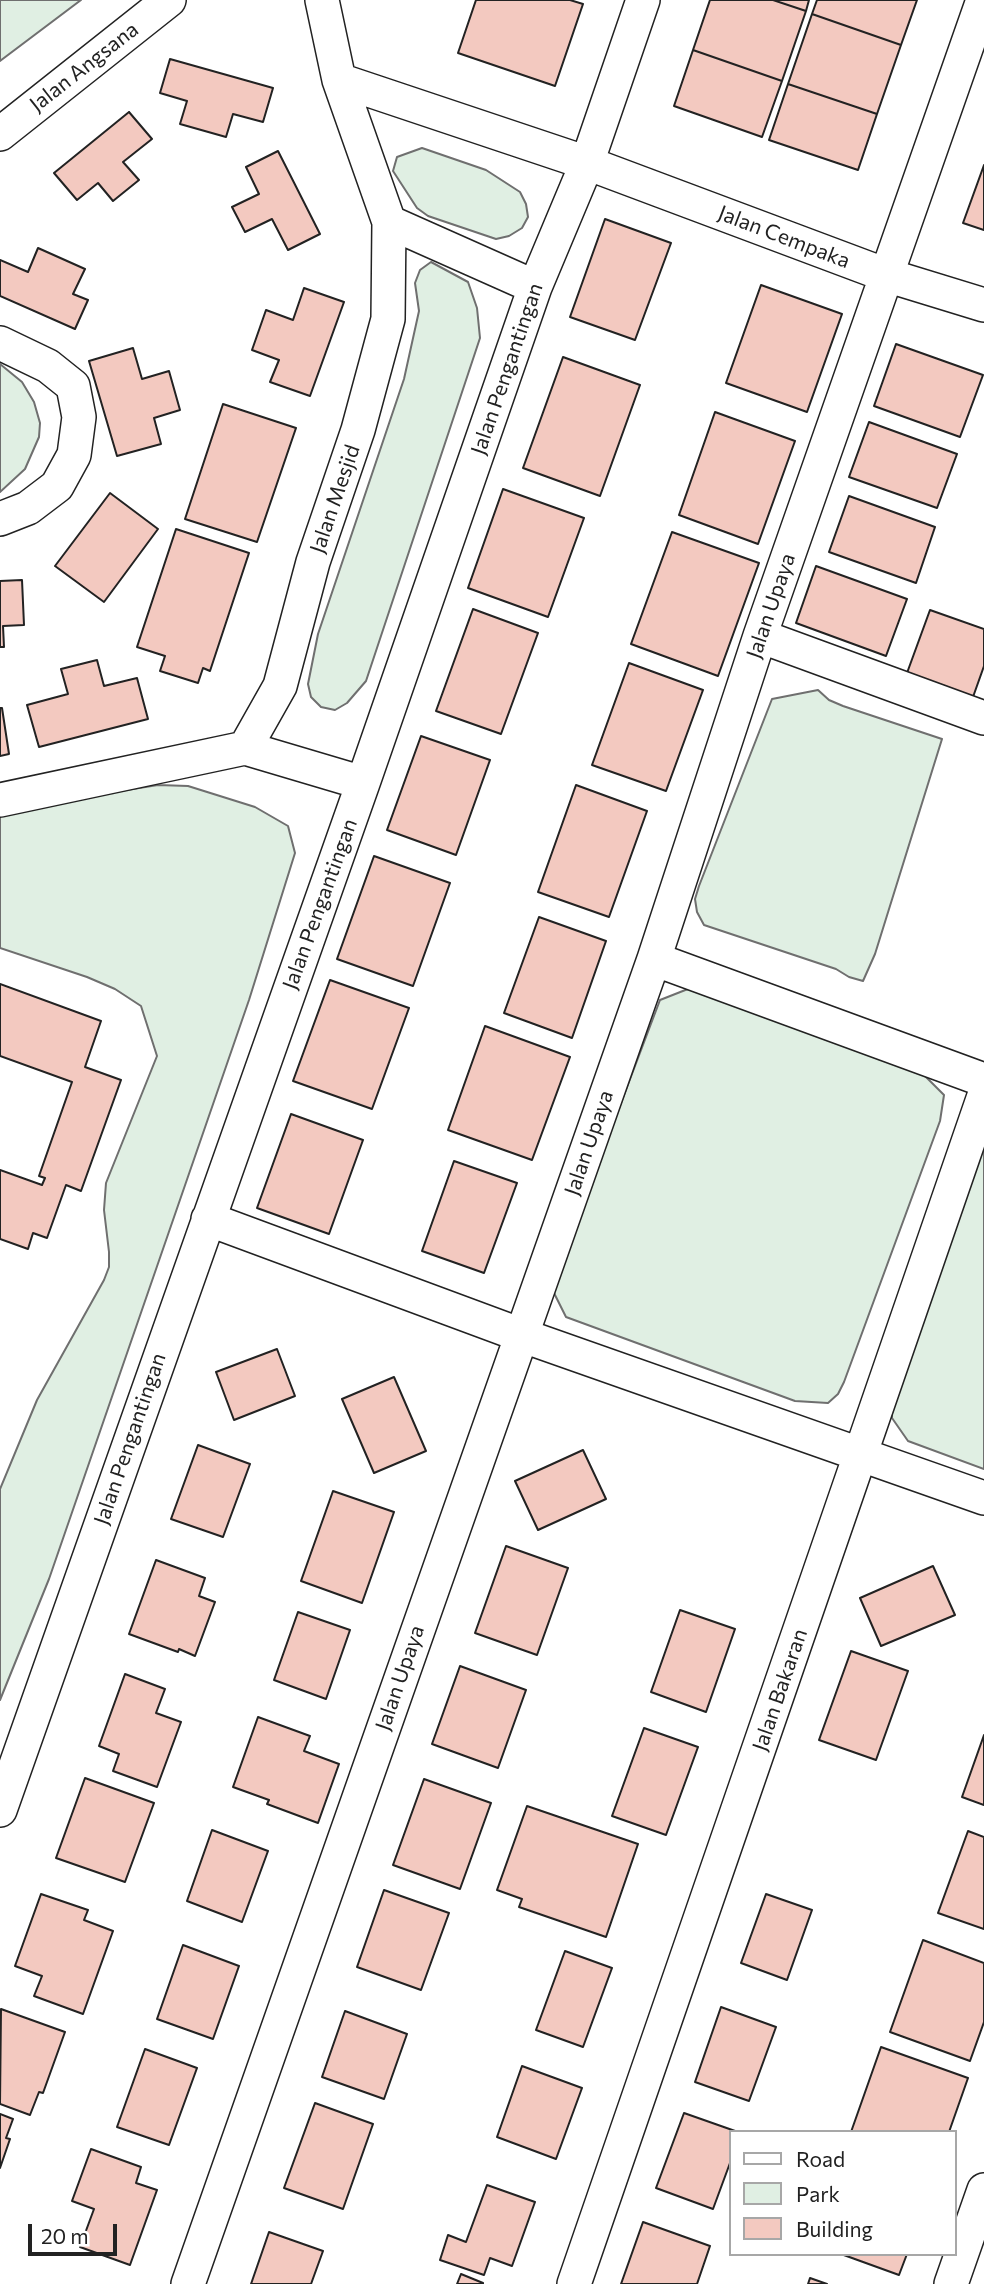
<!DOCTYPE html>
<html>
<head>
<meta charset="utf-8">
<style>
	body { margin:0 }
	#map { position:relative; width:984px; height:2284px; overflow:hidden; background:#fff; font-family:Commissioner,sans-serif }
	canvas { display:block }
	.legend { position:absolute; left:729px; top:2130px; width:228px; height:126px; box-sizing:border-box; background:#fff; border:2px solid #a7a7a7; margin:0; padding:9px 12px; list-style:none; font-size:21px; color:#222 }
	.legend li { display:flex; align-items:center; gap:14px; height:35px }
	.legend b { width:35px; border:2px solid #a7a7a7 }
	.scale { position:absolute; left:28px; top:2224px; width:89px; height:32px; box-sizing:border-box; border:4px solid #222; border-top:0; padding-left:9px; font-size:21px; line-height:24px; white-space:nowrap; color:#222; -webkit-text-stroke:5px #fff; paint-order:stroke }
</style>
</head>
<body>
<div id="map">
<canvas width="984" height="2284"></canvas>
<ul class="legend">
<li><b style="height:9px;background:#fff"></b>Road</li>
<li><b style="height:19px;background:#e0efe3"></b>Park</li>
<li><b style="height:19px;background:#f3c9c0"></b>Building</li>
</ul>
<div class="scale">20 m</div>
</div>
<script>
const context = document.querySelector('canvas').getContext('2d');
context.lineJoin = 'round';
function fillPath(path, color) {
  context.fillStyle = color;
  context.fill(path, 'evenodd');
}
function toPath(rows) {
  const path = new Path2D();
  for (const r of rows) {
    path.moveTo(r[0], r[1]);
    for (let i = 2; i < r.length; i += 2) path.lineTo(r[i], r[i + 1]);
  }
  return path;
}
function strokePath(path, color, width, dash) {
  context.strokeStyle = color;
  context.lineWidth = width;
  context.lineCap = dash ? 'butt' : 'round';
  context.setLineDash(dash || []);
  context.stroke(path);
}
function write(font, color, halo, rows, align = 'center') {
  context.font = font + ' Commissioner,sans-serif';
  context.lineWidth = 5;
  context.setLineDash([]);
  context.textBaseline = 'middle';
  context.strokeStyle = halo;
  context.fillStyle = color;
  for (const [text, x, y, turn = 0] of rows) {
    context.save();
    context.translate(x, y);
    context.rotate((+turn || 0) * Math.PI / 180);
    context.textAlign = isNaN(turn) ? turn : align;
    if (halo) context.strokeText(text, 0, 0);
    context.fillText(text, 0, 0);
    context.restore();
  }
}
const green = toPath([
	[0,0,81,0,0,61,0,0],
	[422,148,486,170,520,192,526,204,528,217,522,228,509,236,496,239,428,216,417,208,393,171,397,157,422,148],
	[431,262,468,282,477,308,480,338,366,681,347,703,335,710,321,707,311,697,308,684,318,634,404,379,419,311,415,283,420,270,431,262],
	[0,364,22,382,34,402,40,423,39,437,25,469,0,492,0,364],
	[818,690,829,700,843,706,942,739,875,954,863,981,849,977,836,969,704,925,697,912,695,899,699,886,772,699,818,690],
	[158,785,188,786,255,807,288,826,295,853,249,1000,49,1579,0,1700,0,1489,37,1400,104,1280,109,1267,109,1252,104,1210,106,1183,157,1056,141,1006,115,989,87,977,0,948,0,810,158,785],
	[693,987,923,1074,944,1095,940,1121,844,1382,838,1394,828,1403,795,1401,566,1317,553,1291,555,1277,660,1000,693,987],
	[984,1136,984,1469,908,1441,892,1418,892,1396,984,1136]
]);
const building = toPath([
	[476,0,570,0,583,4,555,86,458,53,476,0],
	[710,0,773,0,806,11,782,81,693,50,710,0],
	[773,0,809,0,806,11,773,0],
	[817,0,917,0,901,45,812,14,817,0],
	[812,14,901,45,877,114,788,84,812,14],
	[693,50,782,81,762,137,674,106,693,50],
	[170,59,273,88,263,122,233,114,226,137,180,124,187,101,160,93,170,59],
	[788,84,877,114,858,170,769,140,788,84],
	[129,112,152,139,123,162,139,180,113,201,98,183,77,200,54,173,129,112],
	[278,151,320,234,288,250,272,219,245,232,232,207,259,194,246,167,278,151],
	[984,165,984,230,963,223,984,165],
	[605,219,671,243,635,340,570,317,605,219],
	[38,248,85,269,73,294,88,300,75,329,0,296,0,260,28,272,38,248],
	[761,285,842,314,807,412,726,383,761,285],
	[304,288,344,302,310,396,270,382,279,360,252,350,266,310,293,320,304,288],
	[896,344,983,375,960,437,874,406,896,344],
	[133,348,142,379,169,371,180,410,154,418,161,444,117,456,89,361,133,348],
	[563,357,640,385,600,496,523,468,563,357],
	[223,404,296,428,257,542,185,519,223,404],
	[715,412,795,441,758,544,679,515,715,412],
	[869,422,957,454,937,508,849,477,869,422],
	[503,489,584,518,548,617,468,588,503,489],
	[110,493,158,529,104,602,55,566,110,493],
	[849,496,935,527,916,583,829,552,849,496],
	[176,529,249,553,210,671,203,668,198,683,160,671,165,656,137,647,176,529],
	[672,532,759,563,718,676,631,644,672,532],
	[816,566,907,599,886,656,796,623,816,566],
	[22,580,24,625,3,626,4,647,0,647,0,581,22,580],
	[473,609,538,633,501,734,436,711,473,609],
	[930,610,984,629,984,666,973,697,907,673,930,610],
	[97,660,104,686,137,678,148,719,39,747,27,705,68,694,61,669,97,660],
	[629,663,703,690,666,791,592,765,629,663],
	[0,708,2,708,9,754,0,756,0,708],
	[421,736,490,760,456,855,387,830,421,736],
	[576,785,647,811,609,917,538,892,576,785],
	[374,856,450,883,413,986,337,959,374,856],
	[539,917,606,941,572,1038,504,1013,539,917],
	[330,980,409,1008,372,1109,293,1081,330,980],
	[0,984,101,1021,85,1067,121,1080,81,1191,66,1185,47,1238,33,1233,28,1249,0,1239,0,1170,42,1185,45,1178,39,1176,72,1082,0,1056,0,984],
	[485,1026,570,1057,532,1160,448,1130,485,1026],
	[291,1114,363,1140,329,1234,257,1208,291,1114],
	[454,1161,517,1183,484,1273,422,1251,454,1161],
	[277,1349,295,1396,234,1420,216,1372,277,1349],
	[394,1377,426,1451,374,1473,342,1399,394,1377],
	[198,1445,250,1464,223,1537,171,1519,198,1445],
	[583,1450,606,1499,538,1530,515,1481,583,1450],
	[333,1491,394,1512,362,1603,301,1581,333,1491],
	[506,1546,568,1568,537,1655,475,1633,506,1546],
	[156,1560,205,1578,199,1596,215,1602,195,1656,179,1649,178,1652,129,1634,156,1560],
	[933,1566,955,1615,881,1646,860,1598,933,1566],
	[680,1610,735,1629,706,1712,651,1692,680,1610],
	[298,1612,350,1630,326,1699,274,1680,298,1612],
	[851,1651,908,1671,876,1760,819,1740,851,1651],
	[460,1666,526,1690,498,1768,432,1744,460,1666],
	[125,1674,165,1689,156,1713,181,1722,157,1787,113,1771,119,1754,99,1746,125,1674],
	[258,1717,310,1736,304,1751,339,1764,318,1823,267,1804,269,1800,233,1787,258,1717],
	[644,1728,698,1747,666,1835,612,1816,644,1728],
	[984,1735,984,1805,962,1797,984,1735],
	[85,1778,154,1803,125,1882,56,1858,85,1778],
	[424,1779,491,1803,460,1889,393,1865,424,1779],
	[527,1806,638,1844,606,1937,519,1907,522,1899,497,1890,527,1806],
	[212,1830,268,1851,242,1922,187,1901,212,1830],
	[968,1831,984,1837,984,1929,938,1913,968,1831],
	[384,1890,449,1913,421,1990,357,1967,384,1890],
	[41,1894,88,1910,84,1920,113,1931,83,2014,34,1996,42,1976,15,1966,41,1894],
	[766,1894,812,1910,787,1980,741,1963,766,1894],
	[923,1940,984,1963,984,2022,970,2061,890,2032,923,1940],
	[183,1945,239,1966,213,2039,157,2019,183,1945],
	[565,1951,612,1968,583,2047,536,2030,565,1951],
	[721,2007,776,2027,749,2101,695,2082,721,2007],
	[1,2009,65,2032,43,2093,39,2092,30,2115,0,2104,1,2009],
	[345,2011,407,2034,384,2099,322,2077,345,2011],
	[881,2047,968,2078,949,2132,851,2132,881,2047],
	[145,2049,197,2068,169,2145,117,2127,145,2049],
	[522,2066,582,2088,556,2159,497,2137,522,2066],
	[315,2103,373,2124,343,2209,284,2188,315,2103],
	[684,2113,738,2132,730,2132,730,2163,713,2209,656,2188,684,2113],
	[0,2114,13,2119,6,2138,10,2139,0,2168,0,2114],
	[91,2149,141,2167,136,2183,157,2190,130,2265,80,2247,94,2209,72,2201,91,2149],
	[487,2185,535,2202,512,2266,490,2258,484,2275,440,2260,448,2235,466,2242,487,2185],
	[643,2222,710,2246,697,2284,621,2284,643,2222],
	[269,2232,323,2251,311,2284,251,2284,269,2232],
	[841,2254,907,2254,899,2275,841,2254],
	[461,2274,483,2283,483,2284,457,2284,461,2274],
	[810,2278,827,2284,808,2284,810,2278]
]);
const minor = toPath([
	[339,80,587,163,886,275,984,305],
	[0,134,169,0],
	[389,222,535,287],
	[0,343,48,366,73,386,79,417,74,455,57,486,28,508,0,519],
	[760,636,984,718],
	[245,748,363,783],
	[0,800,245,748,280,686,313,562,358,430,388,319,389,222,339,80,322,0],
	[654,959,984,1080],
	[208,1219,521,1335,984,1498],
	[0,1810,363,783,535,287,587,163,643,0],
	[188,2284,654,959,760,636,983,0],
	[574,2284,984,1096],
	[951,2284,984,2190]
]);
const streetNames = [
	["Jalan Angsana",84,67,-38],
	["Jalan Cempaka",784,237,21],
	["Jalan Pengantingan",507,369,-71],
	["Jalan Mesjid",335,499,-71],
	["Jalan Upaya",771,606,-71],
	["Jalan Pengantingan",320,904,-70],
	["Jalan Upaya",589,1143,-71],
	["Jalan Pengantingan",130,1439,-71],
	["Jalan Upaya",400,1678,-71],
	["Jalan Bakaran",780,1690,-71]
];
fillPath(green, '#e0efe3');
strokePath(green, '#6f6f6f', 2);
fillPath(building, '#f3c9c0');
strokePath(building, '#222', 2);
strokePath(minor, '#222', 36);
strokePath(minor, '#fff', 33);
write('21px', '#222', '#fff', streetNames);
</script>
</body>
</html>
